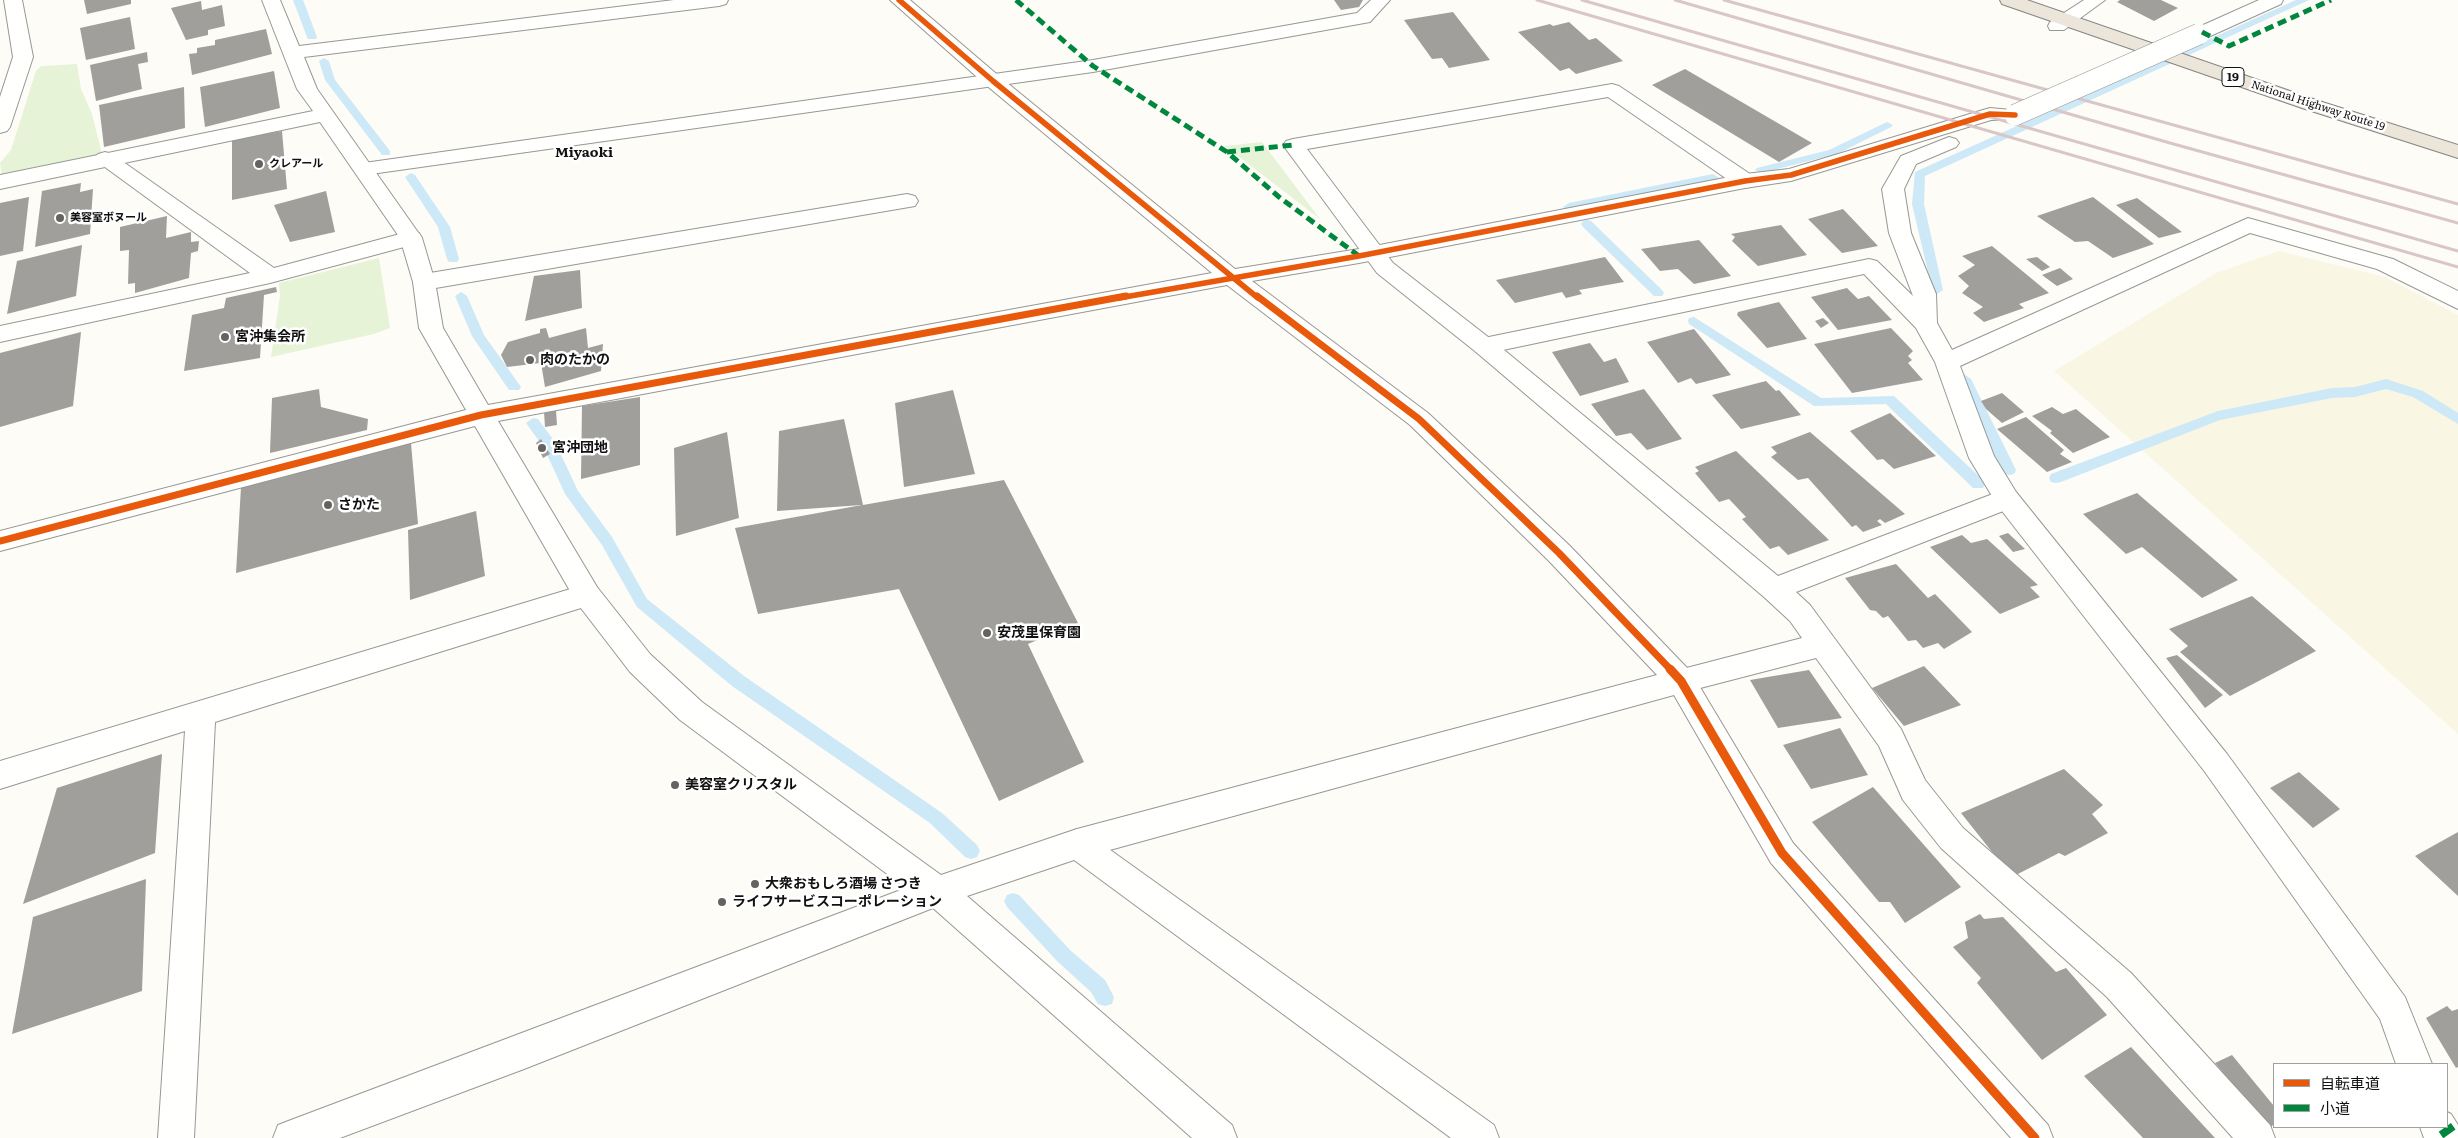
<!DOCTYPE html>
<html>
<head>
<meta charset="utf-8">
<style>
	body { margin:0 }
	#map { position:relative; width:2458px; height:1138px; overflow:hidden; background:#fdfcf7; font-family:Literata,"Noto Sans JP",serif }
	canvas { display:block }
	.legend { position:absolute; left:2273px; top:1063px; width:175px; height:65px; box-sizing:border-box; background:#fff; border:1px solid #a0a0a0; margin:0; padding:6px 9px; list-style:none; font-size:15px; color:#111 }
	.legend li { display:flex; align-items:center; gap:10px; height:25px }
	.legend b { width:25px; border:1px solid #a0a0a0 }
</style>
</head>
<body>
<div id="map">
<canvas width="2458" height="1138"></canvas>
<ul class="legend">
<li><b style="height:6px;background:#e8590c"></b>自転車道</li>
<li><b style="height:6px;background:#00873e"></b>小道</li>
</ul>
</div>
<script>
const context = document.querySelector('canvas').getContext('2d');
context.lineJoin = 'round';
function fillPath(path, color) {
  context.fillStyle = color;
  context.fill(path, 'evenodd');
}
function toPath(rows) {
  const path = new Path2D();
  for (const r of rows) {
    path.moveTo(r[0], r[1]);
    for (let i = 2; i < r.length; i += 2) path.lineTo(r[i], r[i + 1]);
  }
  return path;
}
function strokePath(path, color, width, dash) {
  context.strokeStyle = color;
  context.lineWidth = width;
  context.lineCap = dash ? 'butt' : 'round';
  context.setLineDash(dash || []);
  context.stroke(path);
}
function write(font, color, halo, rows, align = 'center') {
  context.font = font + ' Literata,"Noto Sans JP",serif';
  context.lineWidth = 5;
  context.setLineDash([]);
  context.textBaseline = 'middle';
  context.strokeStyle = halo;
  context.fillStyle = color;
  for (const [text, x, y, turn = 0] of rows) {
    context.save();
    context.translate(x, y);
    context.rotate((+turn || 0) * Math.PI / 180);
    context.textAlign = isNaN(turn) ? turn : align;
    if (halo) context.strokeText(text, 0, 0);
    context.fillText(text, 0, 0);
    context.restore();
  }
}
const farmland = toPath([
	[2279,251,2385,277,2458,315,2458,734,2054,371,2216,273]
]);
const green = toPath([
	[77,64,81,89,92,114,102,154,2,175,0,163,11,150,36,71,41,66],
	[1262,142,1320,219,1225,146],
	[379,258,390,328,374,334,271,357,280,296,279,283]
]);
const stream = toPath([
	[293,0,303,0,317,37,316,39,308,39,307,37,293,0],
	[2296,0,2309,0,1925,176,1924,204,1943,290,1937,294,1933,293,1912,204,1915,172,2296,0],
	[324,58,329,61,335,80,390,151,390,155,382,155,325,80,319,61,324,58],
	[1887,122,1893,125,1891,127,1837,154,1761,173,1755,170,1757,168,1829,150,1887,122],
	[411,173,415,175,450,227,459,259,457,262,449,262,447,259,438,227,405,177,411,173],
	[1713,174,1719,178,1717,181,1569,211,1563,207,1569,203,1713,174],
	[1587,220,1591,221,1662,290,1664,293,1662,296,1654,296,1583,227,1581,224,1583,221,1587,220],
	[461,292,467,296,484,335,521,387,519,390,509,390,472,336,455,296,461,292],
	[1694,317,1821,398,1894,396,1983,480,1985,484,1983,488,1973,488,1886,404,1814,406,1689,324,1688,321,1689,318,1694,317],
	[1964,374,1971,379,2016,470,2014,474,2009,475,2004,474,2002,470,1957,379,1964,374],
	[2386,379,2423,391,2458,413,2458,424,2413,397,2386,389,2355,397,2332,398,2220,420,2061,482,2056,483,2051,482,2049,478,2051,474,2218,411,2332,388,2355,387,2386,379],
	[533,418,538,419,555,442,578,491,612,537,647,599,744,676,942,813,977,845,980,851,977,857,971,859,965,857,930,823,732,686,637,607,602,545,565,494,544,448,526,423,533,418],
	[1013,893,1019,895,1070,950,1105,980,1114,997,1112,1004,1105,1006,1098,1004,1091,992,1058,962,1007,907,1004,901,1007,895,1013,893]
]);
const building = toPath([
	[84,0,131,0,131,4,87,14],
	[1334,0,1363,0,1359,7,1341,10],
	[2120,0,2161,0,2178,8,2154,21,2117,2],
	[201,1,202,10,222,5,225,26,208,30,208,35,186,40,171,8],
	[1453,12,1490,60,1449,68,1442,58,1432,59,1404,20],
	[130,17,135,49,86,60,80,28],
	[1569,22,1589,40,1596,38,1623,61,1576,74,1569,68,1560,71,1518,32,1550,24,1553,26],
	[266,29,272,54,192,75,189,54,197,53,197,48,215,45,215,40],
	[147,52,148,62,138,64,142,89,96,101,90,65],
	[1685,69,1812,143,1779,162,1652,85],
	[274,71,280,108,205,127,200,87],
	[184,87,185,128,104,147,99,105],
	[282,131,287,189,232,200,232,139],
	[81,183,80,192,93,189,90,234,35,247,42,191],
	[326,191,335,232,290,242,274,205],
	[29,197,23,251,0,256,0,203],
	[2093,197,2154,244,2113,258,2088,241,2075,242,2037,216],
	[2137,198,2182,232,2159,238,2116,205],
	[1843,209,1878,246,1842,253,1808,219],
	[167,216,166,238,191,232,191,242,199,241,198,251,191,253,189,278,135,293,135,283,128,284,129,250,120,251,120,227],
	[1781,225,1807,255,1758,266,1732,241,1735,237,1731,234],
	[1699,240,1731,276,1694,284,1678,269,1660,271,1641,249],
	[82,245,76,296,7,314,17,261],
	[1992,246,2049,293,2019,304,2024,308,1984,322,1973,313,1983,307,1962,293,1969,286,1958,276,1975,265,1962,256],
	[1605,257,1624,282,1579,290,1582,294,1566,298,1562,292,1515,303,1496,280],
	[2037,257,2050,267,2042,271,2026,259],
	[2060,268,2073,279,2057,286,2042,275],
	[580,270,582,308,525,321,534,276],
	[276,287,277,292,264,295,260,358,184,371,192,315,224,308,226,298],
	[1847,288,1858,299,1869,296,1892,320,1838,330,1811,297],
	[1779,302,1807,339,1767,348,1737,315,1738,312],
	[1823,318,1829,323,1821,328,1815,321],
	[546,328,549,338,586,328,588,348,603,344,601,371,545,387,541,363,507,367,501,355,508,342,540,333,540,329],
	[1891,328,1913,351,1908,356,1912,360,1908,363,1923,380,1852,393,1814,344],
	[1694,329,1731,375,1696,384,1691,378,1678,383,1647,342],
	[81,332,73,406,0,427,0,353],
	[1590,343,1604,362,1616,358,1629,382,1580,396,1552,352],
	[1766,381,1776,391,1779,390,1801,415,1741,429,1712,395],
	[319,389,321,407,368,419,367,430,270,453,272,398],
	[1644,389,1682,439,1647,450,1631,433,1616,436,1591,404],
	[953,390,975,474,904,487,895,403],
	[2002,393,2024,412,2002,423,1986,409,1981,401],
	[640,397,640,465,581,479,582,406],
	[2052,407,2063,414,2076,409,2110,437,2073,453,2050,433,2052,431,2032,416],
	[556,410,557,425,545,427,544,412],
	[1890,413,1936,456,1894,469,1883,459,1877,460,1850,431],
	[2026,417,2064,450,2060,454,2072,462,2047,472,1997,429],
	[844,419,863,505,1004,480,1078,623,1028,644,1084,762,999,801,899,589,758,614,735,528,862,505,777,511,779,431],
	[727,432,739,518,676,536,674,448],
	[1810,432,1905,514,1885,523,1880,519,1877,521,1882,525,1863,532,1856,525,1852,527,1808,478,1798,480,1771,457,1777,453,1771,447],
	[541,439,550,454,543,458,536,443],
	[411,443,418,524,236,573,241,487],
	[1736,451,1829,540,1788,555,1779,546,1770,549,1742,519,1746,517,1729,499,1719,502,1695,473,1699,471,1695,467],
	[2137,493,2238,580,2202,598,2142,547,2126,554,2083,514],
	[476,511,485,576,410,600,408,530],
	[2008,533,2025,549,2013,552,1999,536],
	[1962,535,1971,543,1987,539,2038,585,2030,587,2040,597,2000,614,1930,547],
	[1896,564,1928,598,1935,594,1972,632,1944,649,1938,643,1923,648,1916,640,1908,641,1888,616,1883,618,1876,611,1870,610,1845,578],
	[2252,596,2316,651,2230,696,2180,652,2188,646,2169,629],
	[2177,655,2223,695,2205,708,2166,658],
	[1924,666,1961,705,1904,726,1872,688],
	[1809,670,1842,718,1778,728,1750,680],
	[1840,728,1868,775,1811,789,1783,745],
	[162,754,155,853,23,904,57,788],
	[2064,769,2103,805,2092,814,2108,833,2065,856,2059,853,2012,877,1961,813],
	[2299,772,2340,809,2313,828,2270,788],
	[1873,787,1961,887,1905,923,1890,902,1879,902,1812,822],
	[2458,832,2458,896,2415,856],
	[146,879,142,991,12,1034,33,917],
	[1980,914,1984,919,2003,917,2056,972,2066,968,2107,1015,2042,1060,1977,983,1981,978,1953,947,1968,938,1965,922],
	[2447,1006,2452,1011,2458,1009,2458,1067,2456,1068,2426,1018],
	[2131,1047,2215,1138,2143,1138,2084,1076],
	[2232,1055,2274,1106,2274,1124,2270,1128,2215,1063]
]);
const service = toPath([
	[1371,0,1390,0,1370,22,1093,72,364,175,357,174,353,169,357,164,364,163,1093,60,1357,13,1371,0],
	[1612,84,1619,86,1753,176,1756,181,1753,186,1745,188,1737,186,1608,97,1307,149,1393,263,1492,340,1778,576,1998,492,2007,489,2016,492,2020,499,2016,506,1796,592,1810,605,1901,729,1925,780,1963,828,2131,973,2270,1125,2275,1138,2233,1138,2107,997,1941,848,1903,800,1879,746,1816,658,1681,693,1671,690,1666,681,1671,672,1802,638,1790,621,1764,597,1476,352,1377,273,1283,145,1286,141,1293,139,1612,84],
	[105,152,112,154,274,268,411,231,419,233,422,238,419,243,270,283,0,342,0,326,250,273,98,162,95,158,98,154,105,152],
	[907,194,915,196,918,201,915,206,424,290,416,287,413,282,416,277,424,274,907,194],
	[587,584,597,587,601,595,597,603,215,722,194,1138,158,1138,185,731,0,789,0,761,587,584],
	[1077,829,1088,834,1494,1125,1499,1138,1451,1138,1066,854,1061,844,1066,834,1077,829]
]);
const minor = toPath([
	[4,0,22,0,33,57,10,127,7,131,0,133,0,97,13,57,4,0],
	[262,0,280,0,299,46,674,0,728,0,726,4,719,6,304,57,317,89,422,238,435,282,443,328,488,405,1212,273,986,85,890,0,910,0,1000,77,1235,269,1359,249,1745,174,1789,169,1983,110,1990,108,2022,111,2025,115,2022,119,1991,120,1791,181,1745,188,1359,263,1252,281,1428,413,1569,545,1691,672,1793,843,2048,1125,2053,1138,2011,1138,1771,863,1674,695,1077,859,967,896,1232,1125,1237,1138,1192,1138,933,908,524,1069,340,1138,273,1138,278,1125,291,1120,906,888,680,720,630,672,577,603,475,426,0,551,0,531,466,410,419,328,413,282,400,238,320,122,0,189,0,175,313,111,297,89,262,0],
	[1227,285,1410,425,1549,561,1657,675,1077,829,941,875,702,702,650,654,597,587,498,421,1227,285],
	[2084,0,2105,0,2064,30,2050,30,2048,26,2050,22,2084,0],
	[2259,0,2283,0,2281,4,2206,38,2192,38,2190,34,2192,30,2259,0],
	[1949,137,1956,139,1959,143,1956,147,1916,164,1904,189,1911,233,1936,294,1937,323,1952,350,2248,218,2393,259,2458,291,2458,309,2377,269,2250,233,1960,366,1994,456,2016,492,2227,754,2405,997,2432,1064,2396,1064,2380,1019,2205,772,1998,506,1969,458,1935,362,1916,328,1864,274,1484,354,1476,352,1472,346,1476,340,1484,338,1869,259,1877,261,1913,296,1889,233,1882,189,1901,156,1949,137],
	[2447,1112,2451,1114,2458,1125,2458,1138,2424,1138,2420,1127,2447,1127,2447,1112]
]);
const trunk = toPath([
	[2000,0,2027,0,2316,100,2458,145,2458,158,2302,108,2002,4,2000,0]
]);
const rail = toPath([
	[1537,0,2458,267],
	[1582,0,2458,251],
	[1675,0,2170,143,2458,223],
	[1724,0,2458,204]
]);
const minorBridge = toPath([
	[2015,115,2199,34]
]);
const quietFar1 = toPath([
	[1016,0,1093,66,1227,152,1279,197,1359,256],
	[2202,32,2229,46,2331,0],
	[1227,152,1293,145]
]);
const quiet = toPath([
	[2441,1135,2458,1123]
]);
const cyclewayFar2 = toPath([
	[899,0,993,81,1258,298],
	[1119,298,1359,256,1745,181,1791,175,1990,114,2015,115]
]);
const cyclewayFar1 = toPath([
	[1257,296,1419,419,1559,553,1671,670],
	[0,541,481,415,1126,296]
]);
const cycleway = toPath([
	[1670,669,1681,681,1782,853,2035,1138]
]);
const markers = [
	[259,164,5,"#646362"],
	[60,218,5,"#646362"],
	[225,337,5,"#646362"],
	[530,360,5,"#646362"],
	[542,448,5,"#646362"],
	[328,505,5,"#646362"],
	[987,633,5,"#646362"],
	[675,785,5,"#646362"],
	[755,884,5,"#646362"],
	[722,902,5,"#646362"]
];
const farStreetnames = [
	["National Highway Route 19",2318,106,18]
];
const farPoinames = [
	["クレアール",269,164],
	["美容室ボヌール",70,218]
];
const shields = [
	[2233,77,22]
];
const shieldNames = [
	["19",2233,77]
];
const farQuarternames = [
	["Miyaoki",584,153]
];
const poiNames = [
	["宮沖集会所",235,337],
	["肉のたかの",540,360],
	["宮沖団地",552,448],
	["さかた",338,505],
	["安茂里保育園",997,633],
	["美容室クリスタル",685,785],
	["大衆おもしろ酒場 さつき",765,884],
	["ライフサービスコーポレーション",732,902]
];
fillPath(farmland, '#f9f7e4');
fillPath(green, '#e7f3d7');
fillPath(stream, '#cde8f7');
fillPath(building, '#a19f9c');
strokePath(service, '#979795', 2);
strokePath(minor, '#979795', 2);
strokePath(trunk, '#858482', 2);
fillPath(service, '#fffffe');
fillPath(minor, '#fffffe');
fillPath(trunk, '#ece5da');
strokePath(rail, '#d9c6c7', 3);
strokePath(minorBridge, '#979795', 22, []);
strokePath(minorBridge, '#fffffe', 21);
strokePath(quietFar1, '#00873e', 5, [9, 5]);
strokePath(quiet, '#00873e', 8, [15, 8]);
strokePath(cyclewayFar2, '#e8590c', 5.5);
strokePath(cyclewayFar1, '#e8590c', 7);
strokePath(cycleway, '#e8590c', 9);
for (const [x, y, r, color] of markers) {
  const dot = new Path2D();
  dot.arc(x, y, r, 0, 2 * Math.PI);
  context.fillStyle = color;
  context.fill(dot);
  strokePath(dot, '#fff', 2);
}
write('11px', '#111', '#fff', farStreetnames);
write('bold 11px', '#111', '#fff', farPoinames, 'left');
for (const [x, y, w] of shields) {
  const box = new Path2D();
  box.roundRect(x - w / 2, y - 9.5, w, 19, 4);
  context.fillStyle = '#fff';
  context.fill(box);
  strokePath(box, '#111', 1);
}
write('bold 12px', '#111', null, shieldNames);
write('bold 14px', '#111', '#fff', farQuarternames);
write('bold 14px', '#111', '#fff', poiNames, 'left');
</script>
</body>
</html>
